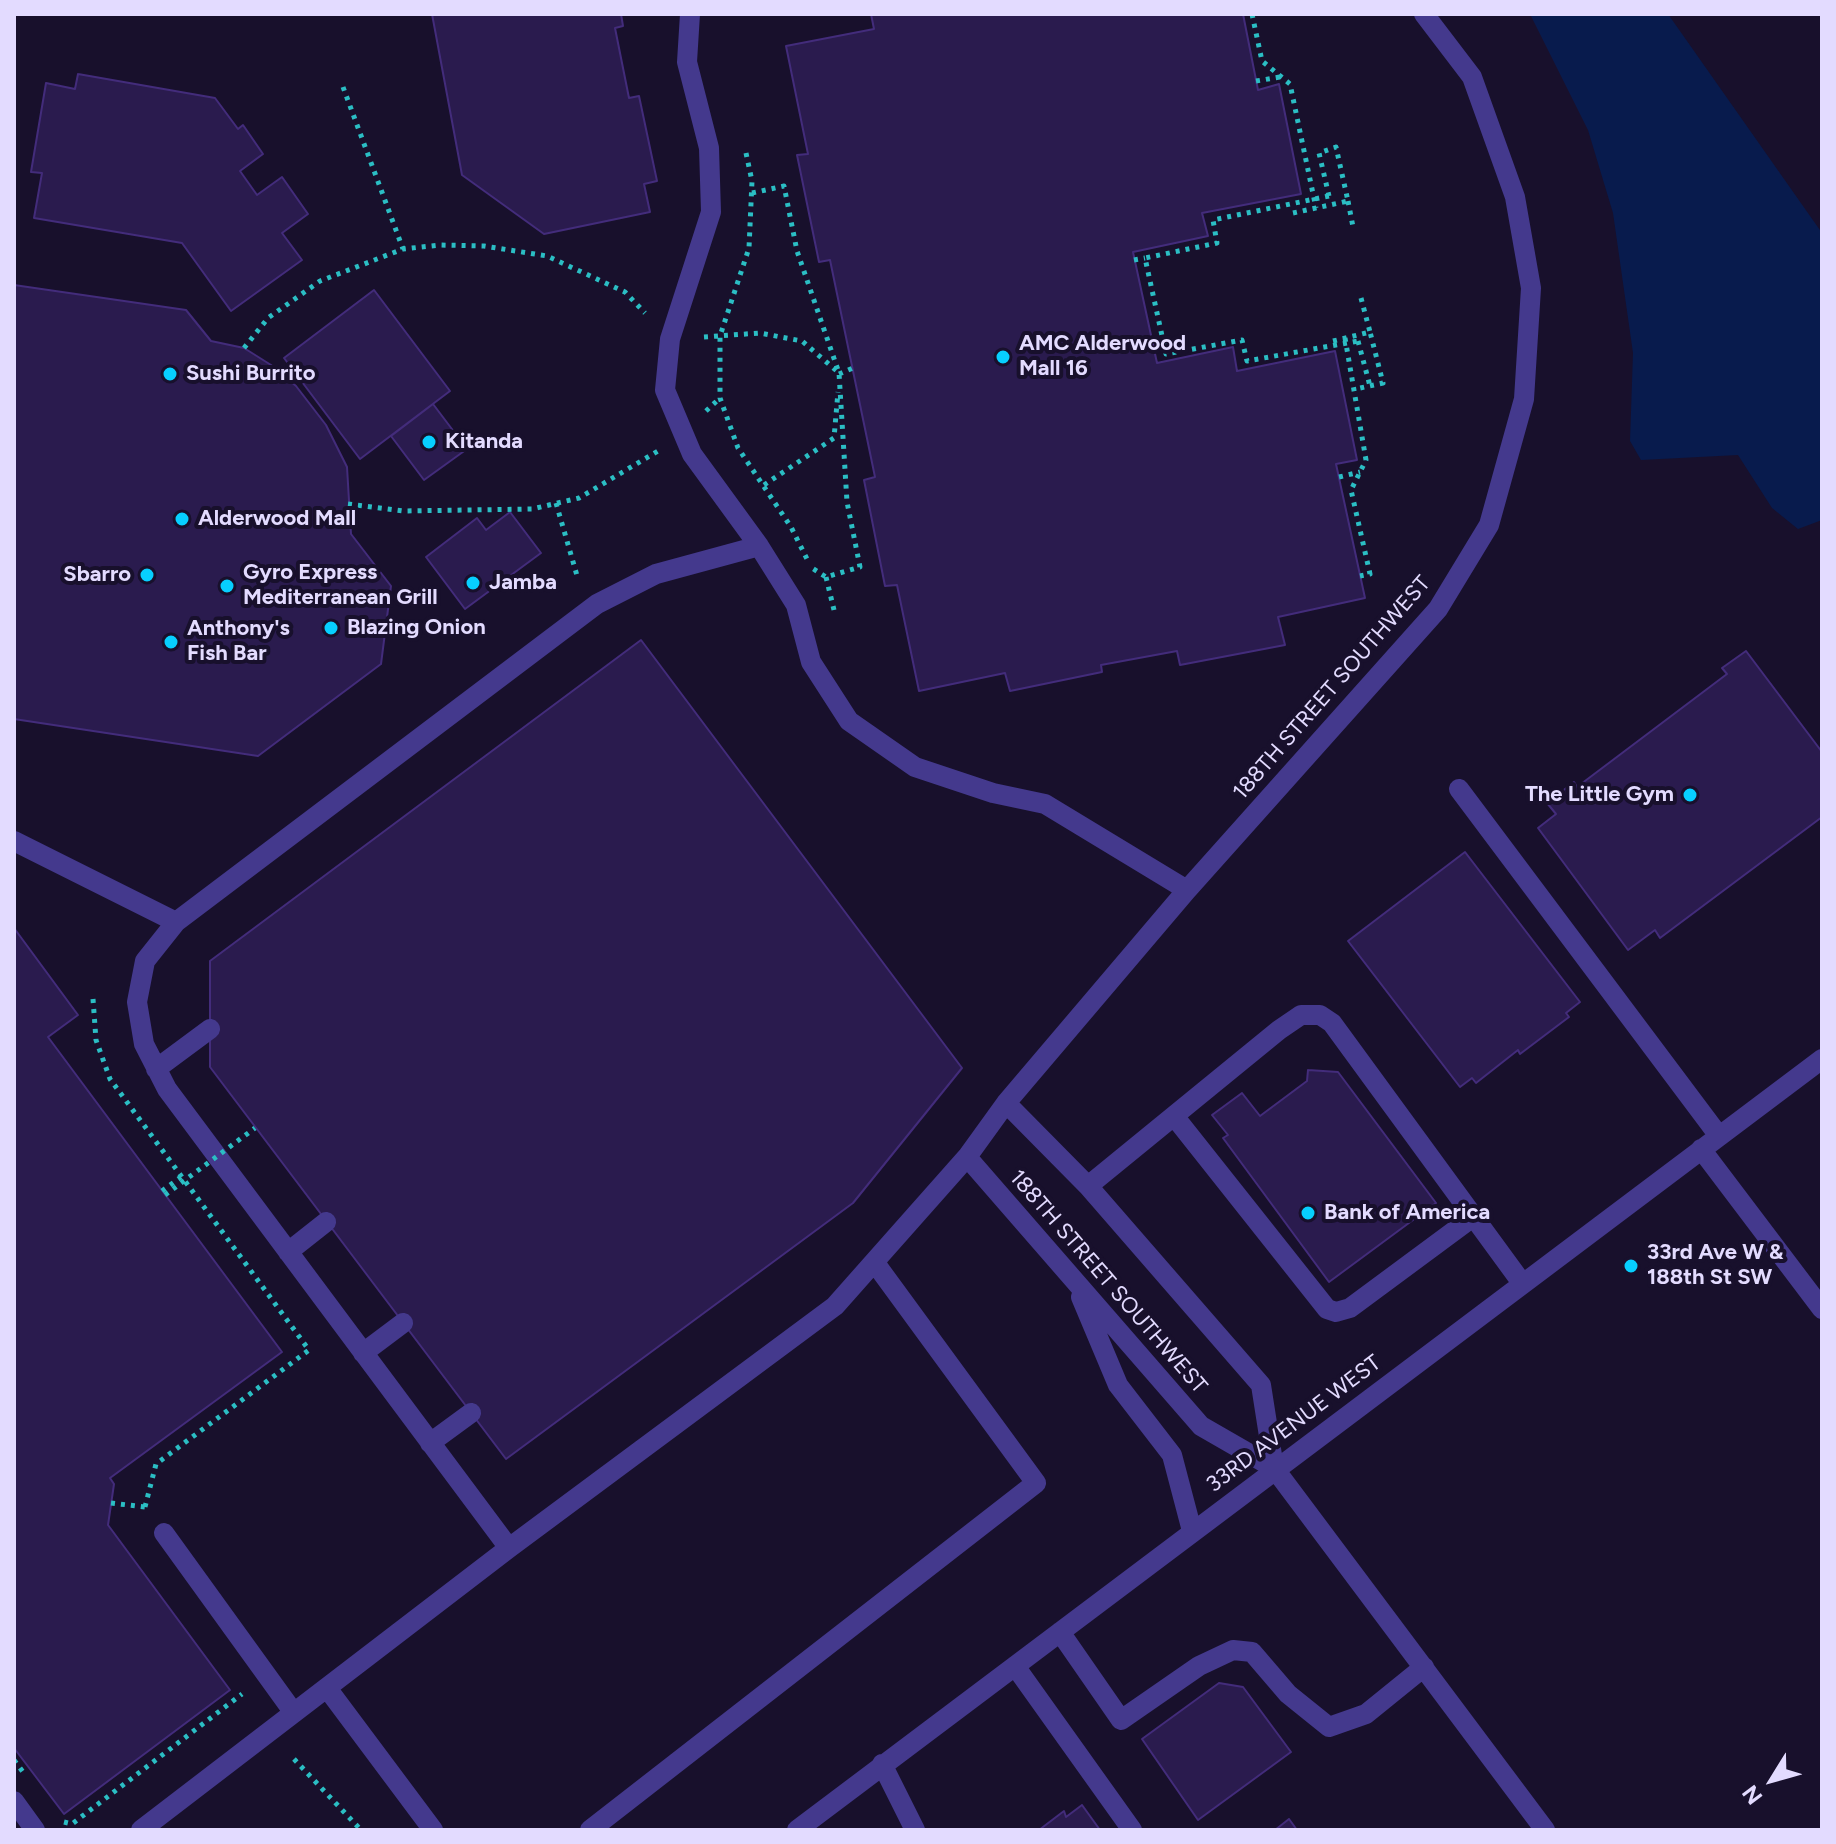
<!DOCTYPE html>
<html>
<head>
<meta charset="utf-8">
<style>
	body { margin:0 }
	#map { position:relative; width:1836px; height:1844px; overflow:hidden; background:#18102c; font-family:Figtree,sans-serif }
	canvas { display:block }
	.frame { position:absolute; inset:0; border:16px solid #e3dbff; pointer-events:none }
	.north { position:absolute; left:1732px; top:1740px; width:80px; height:80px; -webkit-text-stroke:6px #18102c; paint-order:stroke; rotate:233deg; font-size:22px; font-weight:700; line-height:32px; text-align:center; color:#e3dbff }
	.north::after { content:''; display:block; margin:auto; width:28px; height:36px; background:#e3dbff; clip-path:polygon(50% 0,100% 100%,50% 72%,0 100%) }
</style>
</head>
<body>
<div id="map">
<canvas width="1836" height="1844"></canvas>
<div class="frame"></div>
<div class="north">N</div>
</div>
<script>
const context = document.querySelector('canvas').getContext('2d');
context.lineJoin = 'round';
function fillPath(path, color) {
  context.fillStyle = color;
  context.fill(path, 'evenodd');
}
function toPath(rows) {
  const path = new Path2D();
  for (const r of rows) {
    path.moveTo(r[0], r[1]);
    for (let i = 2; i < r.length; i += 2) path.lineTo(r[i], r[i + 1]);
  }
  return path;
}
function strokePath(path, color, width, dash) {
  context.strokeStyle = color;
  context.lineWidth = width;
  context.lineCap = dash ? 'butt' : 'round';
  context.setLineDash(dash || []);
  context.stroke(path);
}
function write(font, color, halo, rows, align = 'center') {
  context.font = font + ' Figtree,sans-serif';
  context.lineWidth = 8;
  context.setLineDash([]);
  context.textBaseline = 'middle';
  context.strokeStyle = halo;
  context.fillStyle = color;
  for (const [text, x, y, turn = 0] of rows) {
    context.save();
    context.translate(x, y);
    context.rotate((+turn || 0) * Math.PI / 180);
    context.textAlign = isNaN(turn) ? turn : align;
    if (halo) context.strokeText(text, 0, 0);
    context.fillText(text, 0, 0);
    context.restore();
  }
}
const water = toPath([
	[1530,14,1668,14,1822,233,1822,520,1798,529,1772,508,1738,455,1641,460,1630,441,1633,353,1613,213,1588,130]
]);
const building = toPath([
	[432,14,621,14,623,26,615,28,629,98,639,96,657,181,644,184,650,212,544,234,462,175,432,14],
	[871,14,1243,14,1258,90,1279,84,1301,194,1202,213,1208,236,1133,252,1157,363,1233,347,1237,371,1335,351,1357,460,1336,464,1365,598,1278,617,1285,645,1180,665,1177,651,1101,665,1102,672,1010,691,1005,673,919,691,897,585,885,586,864,480,875,477,830,260,819,262,797,155,808,154,786,46,874,29,871,14],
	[78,74,215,98,238,129,243,125,263,154,240,171,257,195,282,177,308,214,282,233,302,260,231,311,182,243,34,218,42,173,31,172,46,83,75,89,78,74],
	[14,285,186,310,211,341,244,348,271,365,296,386,326,425,347,467,351,534,391,586,381,664,258,756,14,719,14,285],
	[374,290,450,391,360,459,284,358,374,290],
	[433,404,467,449,424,480,391,436,433,404],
	[510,512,541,553,465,609,426,557,477,518,486,530,510,512],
	[641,640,962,1068,853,1203,506,1459,210,1067,210,961,641,640],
	[1746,651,1822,752,1822,817,1660,938,1655,930,1628,950,1538,828,1556,814,1547,803,1574,782,1577,787,1727,674,1722,668,1746,651],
	[1465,852,1580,1002,1566,1013,1569,1017,1520,1054,1518,1050,1476,1083,1472,1078,1460,1087,1348,941,1465,852],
	[14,928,78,1015,48,1037,282,1352,110,1478,114,1484,108,1525,230,1690,64,1814,14,1748,14,928],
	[1308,1070,1338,1072,1436,1203,1329,1282,1223,1138,1228,1135,1212,1115,1242,1093,1260,1116,1307,1081,1308,1070],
	[1219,1683,1243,1687,1291,1752,1198,1820,1142,1739,1219,1683],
	[1082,1805,1100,1830,1039,1830,1064,1811,1066,1817,1082,1805],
	[1289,1819,1297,1830,1275,1830,1289,1819]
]);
const path = toPath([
	[1252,14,1262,61,1290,84,1316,208],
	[1256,81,1280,77],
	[343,87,403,249],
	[746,153,752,181,749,248,720,336,720,398,738,448,791,527,807,559],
	[752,193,784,186,797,251,839,373,847,502,860,567,826,577,812,568],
	[1348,201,1353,227],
	[1293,213,1348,201,1336,147,1319,153,1329,196],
	[1134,260,1145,258],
	[1361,298,1370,332],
	[704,337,760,333,802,341,838,372],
	[1345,338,1366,460,1351,490,1370,574,1360,576],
	[1333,341,1370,332,1383,383,1360,388],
	[1358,341,1370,386],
	[244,348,268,318,320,281,403,249,440,245,484,246,547,256,625,292,645,313],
	[839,374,853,368],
	[706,411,720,398],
	[1339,477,1360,472],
	[764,485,834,438,838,392],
	[556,503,578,579],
	[348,504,403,511,532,509,579,498,658,451],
	[826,577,834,610],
	[93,999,96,1040,110,1079,309,1350,156,1464,145,1507],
	[162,1191,181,1177],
	[111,1503,145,1507],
	[294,1759,361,1830],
	[14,1760,23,1772],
	[64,1822,72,1824,242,1694]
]);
const minor = toPath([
	[690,14,687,62,709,148,711,212,670,339,665,390,692,454,759,546,796,605,811,662,849,721,915,767,993,793,1045,804,1187,890],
	[1459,789,1719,1136],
	[14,841,176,922],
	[156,1069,210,1029],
	[1006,1103,1088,1186,1261,1385,1274,1468],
	[1174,1116,1327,1309,1336,1312,1350,1308,1473,1217],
	[1701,1149,1822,1309],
	[967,1157,1201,1426,1274,1468,1545,1830],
	[1088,1186,1279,1030,1301,1015,1320,1015,1332,1023,1522,1283],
	[288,1252,326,1222],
	[1081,1297,1118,1385,1172,1455,1192,1531],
	[363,1353,403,1323],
	[430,1443,471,1413],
	[164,1533,294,1713],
	[509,1548,167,1089,144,1044,137,1002,145,961,176,922,597,604,656,574,759,546],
	[1060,1632,1121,1720,1199,1666,1233,1650,1252,1652,1288,1694,1329,1727,1366,1714,1424,1667],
	[1015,1666,1132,1830],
	[327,1688,433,1830],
	[882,1764,915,1830],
	[14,1801,35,1830],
	[141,1830,509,1548,835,1306,967,1157,1006,1103,1187,890,1438,609,1489,525,1524,399,1531,288,1515,197,1472,77,1424,14],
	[590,1830,1036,1483,875,1263],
	[797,1830,1822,1059]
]);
const pathBridge = toPath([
	[1329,196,1213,220,1217,243,1145,258,1166,354,1242,340,1247,361,1358,341],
	[165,1195,255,1128]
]);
const markers = [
	[1003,357,8,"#07cfff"],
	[170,374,8,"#07cfff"],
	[429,442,8,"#07cfff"],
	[182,519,8,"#07cfff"],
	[147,575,8,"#07cfff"],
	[473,583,8,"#07cfff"],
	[227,586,8,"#07cfff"],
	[331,628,8,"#07cfff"],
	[171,642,8,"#07cfff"],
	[1690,795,8,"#07cfff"],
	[1308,1213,8,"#07cfff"],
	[1631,1266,8,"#07cfff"]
];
const poiNames = [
	["AMC Alderwood",1019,344],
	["Mall 16",1019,369],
	["Sushi Burrito",186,374],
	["Kitanda",445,442],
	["Alderwood Mall",198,519],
	["Gyro Express",243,573],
	["Mediterranean Grill",243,598],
	["Sbarro",131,575,"right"],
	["Jamba",489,583],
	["Blazing Onion",347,628],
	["Anthony's",187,629],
	["Fish Bar",187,654],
	["The Little Gym",1674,795,"right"],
	["Bank of America",1324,1213],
	["33rd Ave W &",1647,1253],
	["188th St SW",1647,1278]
];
const streetNames = [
	["188TH STREET SOUTHWEST",1332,688,-49],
	["188TH STREET SOUTHWEST",1108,1282,49],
	["33RD AVENUE WEST",1294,1424,-37]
];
fillPath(water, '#081b4d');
fillPath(building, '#2a1b4e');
strokePath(building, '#432c7b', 2);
strokePath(path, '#2bbec4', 5, [4, 6]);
strokePath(minor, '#44398d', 20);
strokePath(pathBridge, '#2bbec4', 5, [4, 6]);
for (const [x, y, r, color] of markers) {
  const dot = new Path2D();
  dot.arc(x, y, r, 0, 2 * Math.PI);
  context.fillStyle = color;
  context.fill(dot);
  strokePath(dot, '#18102c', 3);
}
write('bold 22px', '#e3dbff', '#18102c', poiNames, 'left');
write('22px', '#e3dbff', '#18102c', streetNames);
</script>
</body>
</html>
